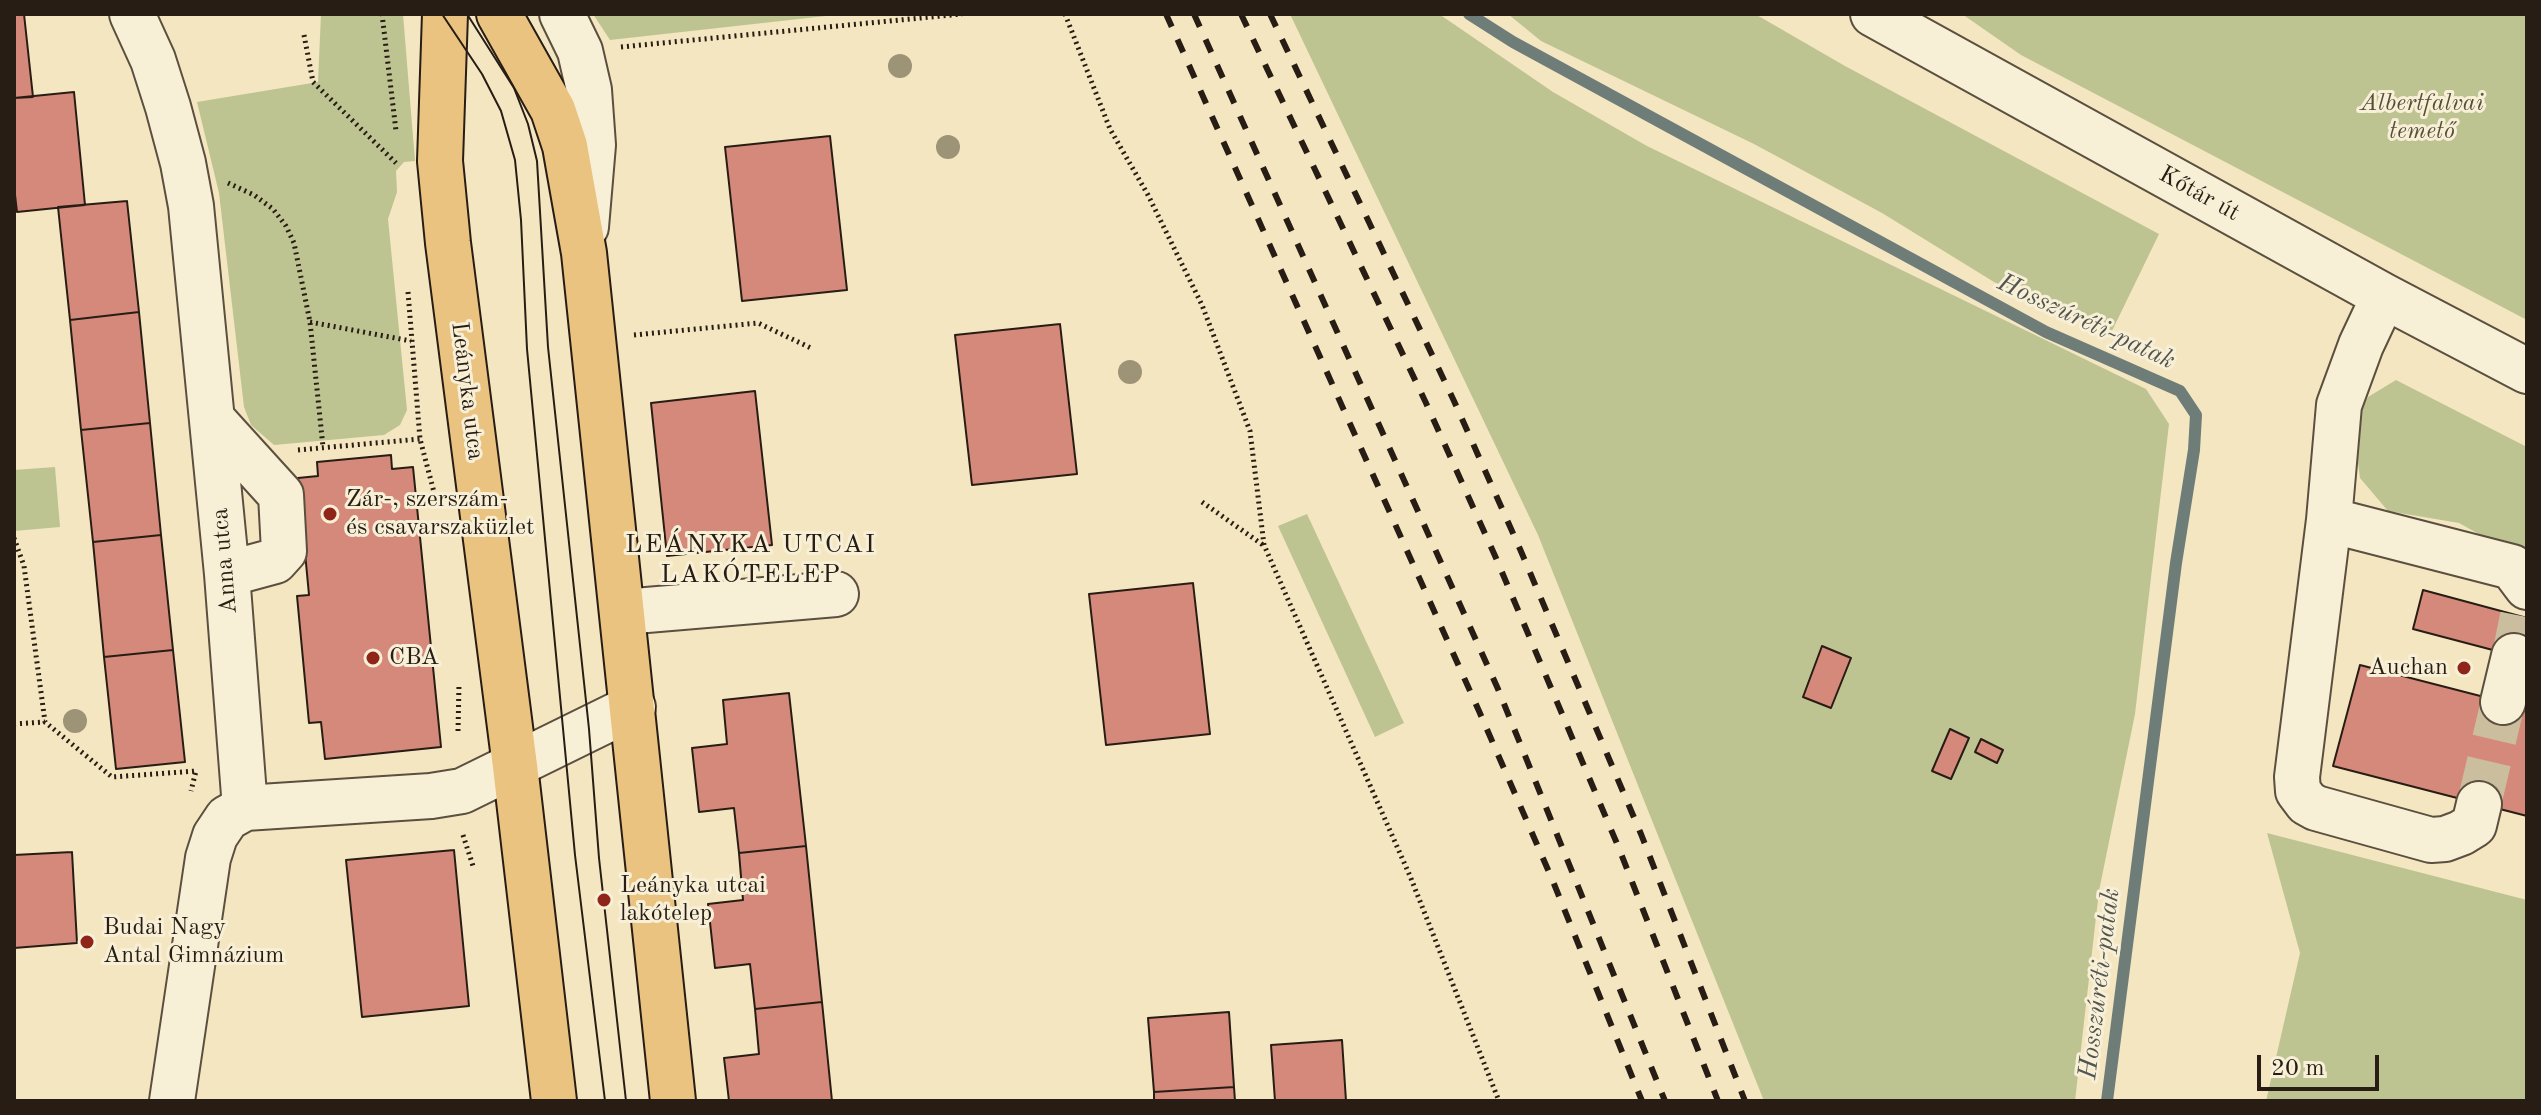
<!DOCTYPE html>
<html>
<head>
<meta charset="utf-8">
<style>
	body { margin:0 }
	#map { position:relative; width:2541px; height:1115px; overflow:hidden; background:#f4e6c1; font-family:"Old Standard TT",serif }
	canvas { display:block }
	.frame { position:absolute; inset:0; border:16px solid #281d14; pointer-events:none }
	.scale { position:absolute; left:2257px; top:1055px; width:122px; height:36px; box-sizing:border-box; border:4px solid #281d14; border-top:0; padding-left:10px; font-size:24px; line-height:28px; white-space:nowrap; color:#281d14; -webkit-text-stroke:6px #f8efd7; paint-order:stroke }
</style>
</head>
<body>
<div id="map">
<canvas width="2541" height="1115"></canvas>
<div class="frame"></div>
<div class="scale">20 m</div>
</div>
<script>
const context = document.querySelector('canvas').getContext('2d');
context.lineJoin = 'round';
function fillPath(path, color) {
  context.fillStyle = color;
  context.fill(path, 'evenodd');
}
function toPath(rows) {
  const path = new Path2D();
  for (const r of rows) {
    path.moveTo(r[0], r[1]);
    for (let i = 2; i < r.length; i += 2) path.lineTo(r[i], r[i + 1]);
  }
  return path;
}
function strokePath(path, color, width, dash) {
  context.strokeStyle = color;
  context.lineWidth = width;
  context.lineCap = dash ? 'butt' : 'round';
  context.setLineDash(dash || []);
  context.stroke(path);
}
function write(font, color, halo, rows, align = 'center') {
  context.font = font + ' "Old Standard TT",serif';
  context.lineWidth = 6;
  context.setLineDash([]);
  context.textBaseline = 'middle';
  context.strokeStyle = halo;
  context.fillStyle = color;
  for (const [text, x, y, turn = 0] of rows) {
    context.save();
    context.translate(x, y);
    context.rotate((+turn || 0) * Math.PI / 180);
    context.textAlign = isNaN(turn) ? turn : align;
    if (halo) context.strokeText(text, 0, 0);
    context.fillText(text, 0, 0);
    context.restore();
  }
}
const green = toPath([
	[321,14,403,14,415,161,404,162,396,171,397,192,388,219,407,410,400,425,384,435,274,445,251,425,244,407,219,193,197,102,318,82],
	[593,14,844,14,610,40],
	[1290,14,1439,14,1553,92,1647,146,2146,389,2169,424,2135,714,2099,891,2075,1101,1764,1101,1538,535],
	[1508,14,1755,14,1845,66,2159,234,2110,335,1994,282,1882,213,1754,144,1541,41],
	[1962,14,2527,14,2527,320,2021,55],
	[2396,380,2527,447,2527,561,2459,523,2388,511,2360,478,2353,424,2368,397],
	[55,467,60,527,14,531,14,470],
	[1307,514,1404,723,1375,737,1278,526],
	[2267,833,2527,900,2527,1101,2266,1101,2300,953]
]);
const stream = toPath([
	[1469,14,1513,42,2046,332,2180,391,2196,415,2194,450,2176,563,2107,1101]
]);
const building = toPath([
	[14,14,24,14,33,97,14,98,14,14],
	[74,92,85,205,17,212,14,186,14,98,74,92],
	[830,136,847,290,742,301,725,147,830,136],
	[127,201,139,312,70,320,58,207,127,201],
	[139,312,150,423,81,430,70,320,139,312],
	[1060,324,1077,474,972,485,955,335,1060,324],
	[755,391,772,545,667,556,651,403,755,391],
	[150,423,161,535,93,542,81,430,150,423],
	[391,455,392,469,413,467,441,747,325,759,321,722,309,723,297,596,309,595,298,478,318,476,317,462,391,455],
	[161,535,173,650,104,657,93,542,161,535],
	[1193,583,1210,734,1106,745,1089,594,1193,583],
	[2423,590,2527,618,2527,659,2413,629,2423,590],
	[1822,646,1851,658,1831,708,1803,697,1822,646],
	[173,650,185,762,116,769,104,657,173,650],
	[2360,665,2527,708,2527,816,2333,766,2360,665],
	[789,693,806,846,739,853,734,808,699,812,692,748,727,744,723,700,789,693],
	[1950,729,1969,738,1951,779,1932,771,1950,729],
	[1981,739,2003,750,1997,763,1975,752,1981,739],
	[806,846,822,1002,755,1009,750,964,715,968,708,904,743,900,739,853,806,846],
	[454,850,469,1006,362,1017,346,860,454,850],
	[72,852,77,943,14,948,14,855,72,852],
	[822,1002,832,1101,729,1101,724,1058,759,1054,755,1009,822,1002],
	[1229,1012,1234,1087,1154,1092,1148,1018,1229,1012],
	[1342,1040,1346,1101,1275,1101,1271,1045,1342,1040],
	[1234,1087,1235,1101,1154,1101,1154,1092,1234,1087]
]);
const minorTunnel = toPath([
	[2514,656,2522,616],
	[2479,804,2503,702]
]);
const path = toPath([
	[382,14,396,131],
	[1065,14,1110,129,1148,195,1202,305,1250,431,1264,545,1410,876,1499,1101],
	[304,35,313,82,396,163],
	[621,47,962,14],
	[228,183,254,195,273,209,286,226,294,243,310,322,323,447],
	[408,292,420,439,435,496],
	[310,322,411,341],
	[634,335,758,323,811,348],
	[298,450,420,439],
	[1202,502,1263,545],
	[14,538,24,566,45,722,112,777,196,771,191,791],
	[14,724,45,722],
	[458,731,459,684],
	[463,835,473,866]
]);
const minor = toPath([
	[132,14,153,60,168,107,183,163,191,206,227,574,245,808],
	[562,14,580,51,589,90,593,145,586,227],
	[1873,14,2384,296,2527,371],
	[212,419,281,495,284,551,275,561,227,574],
	[2329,520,2339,405,2361,345,2384,296],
	[623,612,836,594],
	[2503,702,2514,656],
	[2479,804,2474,825,2461,833,2445,839,2431,840,2316,808,2307,803,2298,791,2297,777,2329,520,2512,567,2527,587],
	[172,1101,208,858,215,836,227,818,245,808,431,796,462,791,633,707]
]);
const major = toPath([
	[445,14,440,161,448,243,515,766,554,1101],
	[499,14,553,110,565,146,584,253,673,1101]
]);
const tram = toPath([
	[442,14,482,74,501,111,515,160,521,220,527,349,575,855,605,1101],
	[467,14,514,88,528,124,537,161,548,347,589,729,599,858,626,1101]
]);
const rail = toPath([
	[1166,14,1479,711,1552,879,1642,1101],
	[1194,14,1498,689,1665,1101],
	[1241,14,1426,403,1496,558,1618,846,1718,1101],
	[1270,14,1454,401,1520,549,1641,834,1745,1101]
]);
const trees = [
	[900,66],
	[948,147],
	[1130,372],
	[75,721]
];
const markers = [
	[330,514,8,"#8f2418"],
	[373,658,8,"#8f2418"],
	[2464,668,8,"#8f2418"],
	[604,900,8,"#8f2418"],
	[87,942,8,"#8f2418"]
];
const parkNames = [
	["Albertfalvai",2422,104],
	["temető",2422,132]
];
const streetNames = [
	["Kőtár út",2199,194,29],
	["Leányka utca",467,391,83],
	["Anna utca",225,561,-95]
];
const poiNames = [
	["Zár-, szerszám-",346,500],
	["és csavarszaküzlet",346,528],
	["CBA",389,658],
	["Auchan",2448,668,"right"],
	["Leányka utcai",620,886],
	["lakótelep",620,914],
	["Budai Nagy",103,928],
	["Antal Gimnázium",103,956]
];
const waterNames = [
	["Hosszúréti-patak",2086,322,25],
	["Hosszúréti-patak",2100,984,-83]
];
const neighbourhoodNames = [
	["LEÁNYKA UTCAI",751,545],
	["LAKÓTELEP",751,575]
];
fillPath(green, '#bec491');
strokePath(stream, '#6f7d79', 12);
fillPath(building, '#d5897b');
strokePath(building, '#281d14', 2);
strokePath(minorTunnel, '#cbbe9e', 44, [44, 22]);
strokePath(minor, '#5b4f3f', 48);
strokePath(major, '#281d14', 48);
strokePath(path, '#281d14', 5, [2, 4]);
strokePath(minor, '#f8efd7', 44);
strokePath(major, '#eac380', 44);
strokePath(tram, '#281d14', 2);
strokePath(rail, '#281d14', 6, [14, 14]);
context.fillStyle = '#9d9377';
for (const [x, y] of trees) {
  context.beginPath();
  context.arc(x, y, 12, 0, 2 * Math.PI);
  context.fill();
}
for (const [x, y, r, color] of markers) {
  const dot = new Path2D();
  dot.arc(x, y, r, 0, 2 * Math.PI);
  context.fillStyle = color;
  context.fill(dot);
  strokePath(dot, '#f8efd7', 3);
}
write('italic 24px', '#554f3a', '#f8efd7', parkNames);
write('24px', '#281d14', '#f8efd7', streetNames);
write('24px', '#281d14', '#f8efd7', poiNames, 'left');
write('italic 26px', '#52554f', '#f8efd7', waterNames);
context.letterSpacing = '2px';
write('26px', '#281d14', '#f8efd7', neighbourhoodNames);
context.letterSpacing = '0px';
</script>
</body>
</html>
